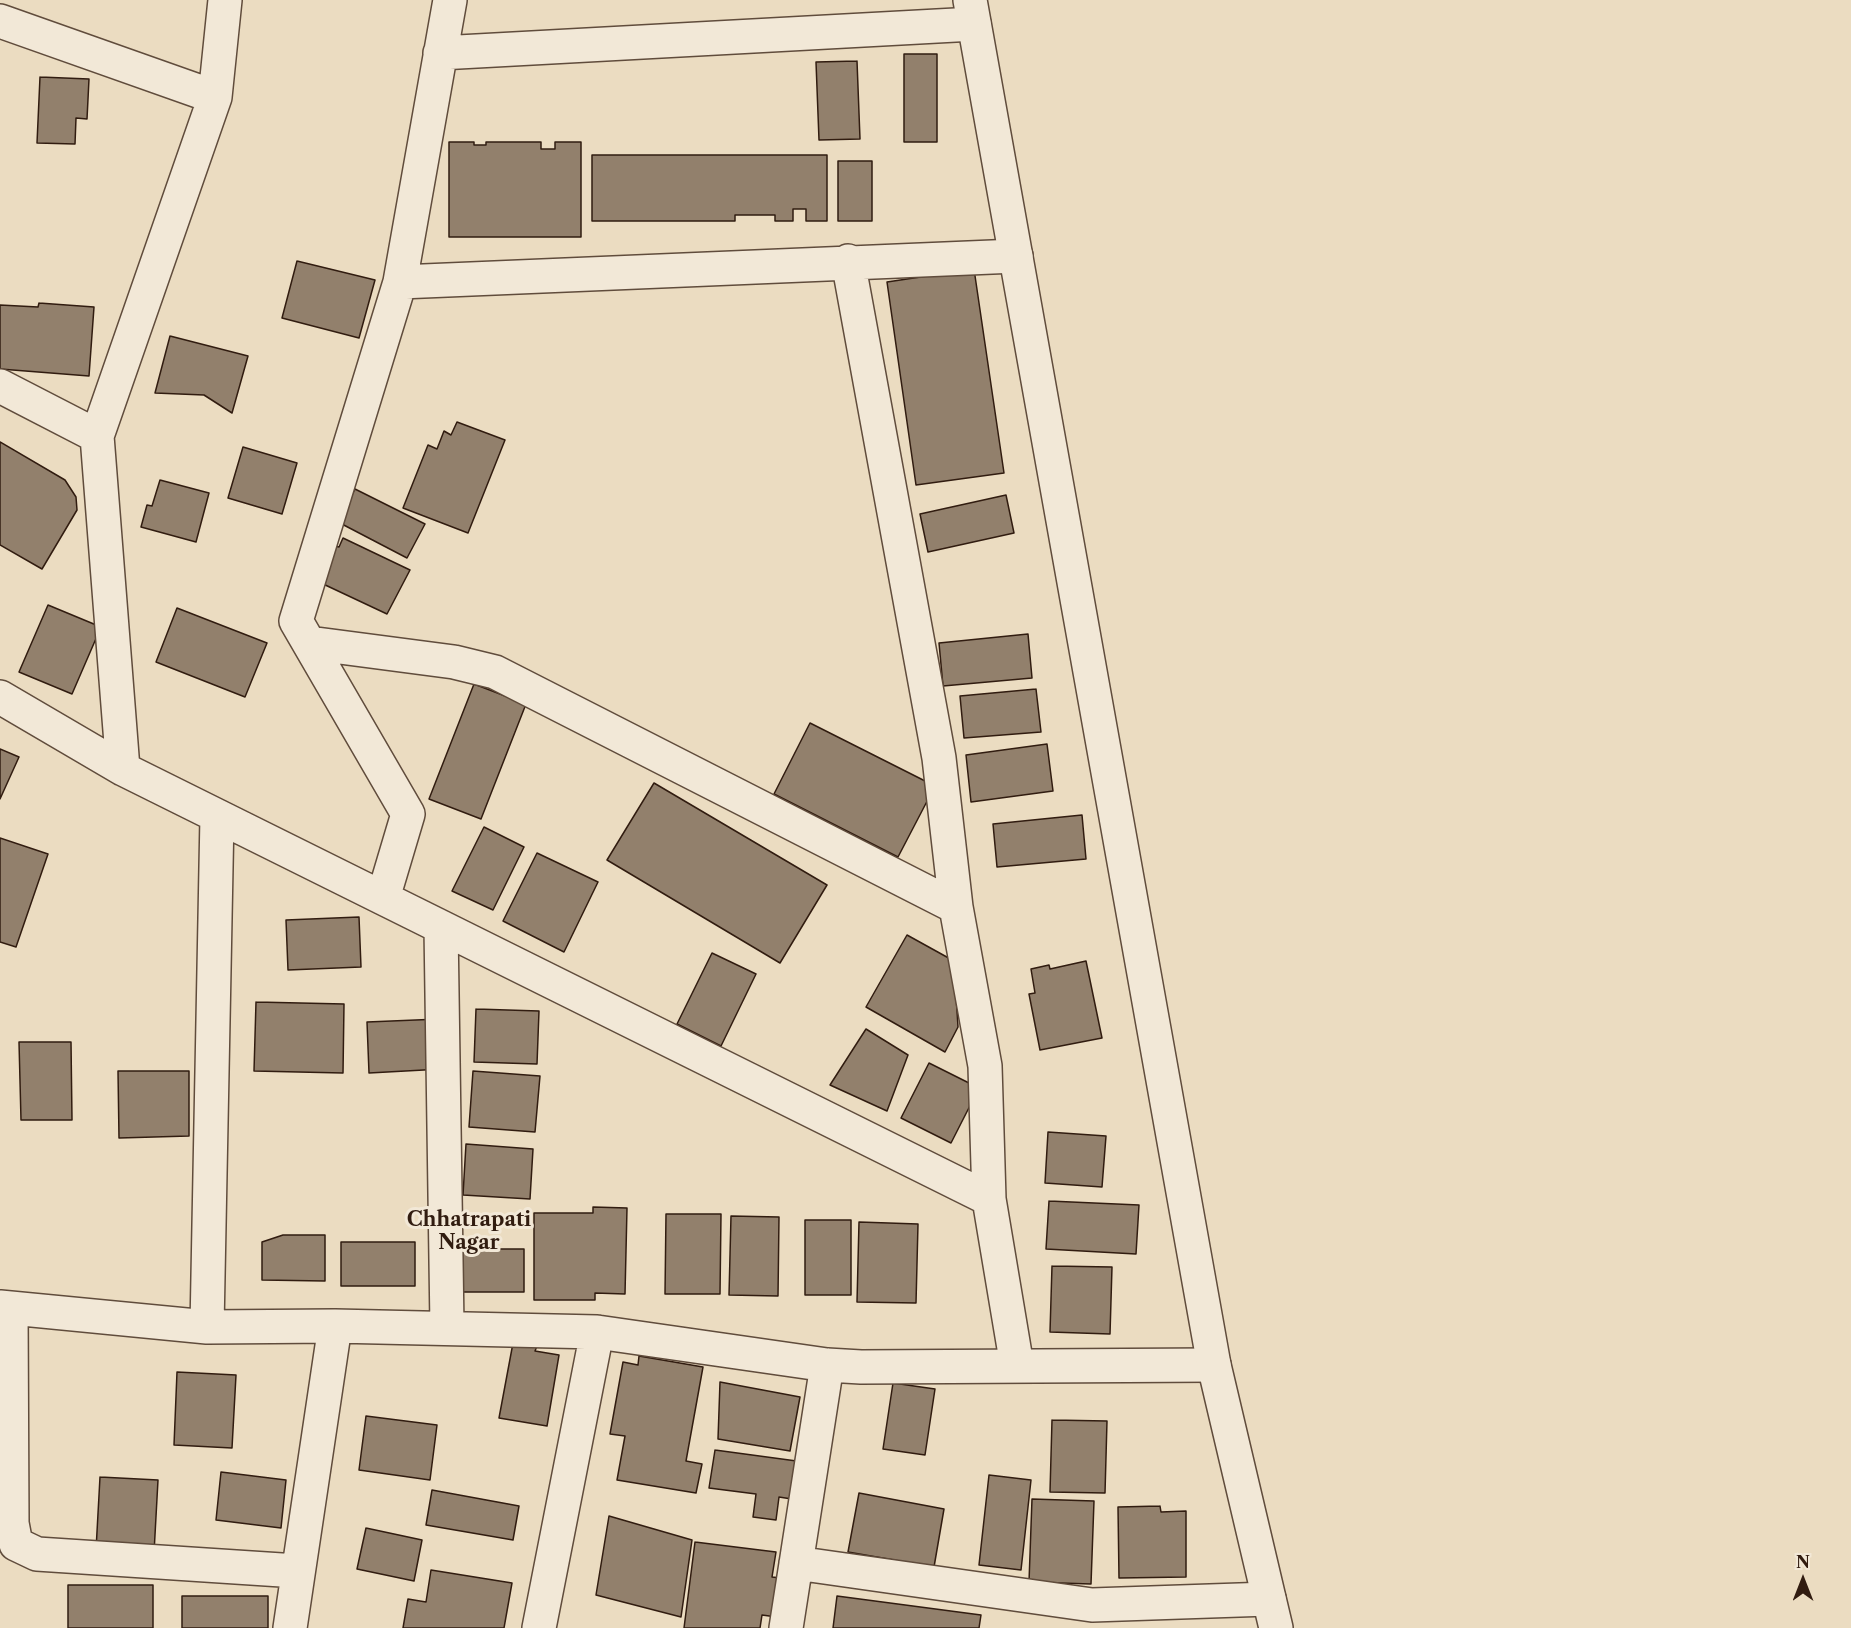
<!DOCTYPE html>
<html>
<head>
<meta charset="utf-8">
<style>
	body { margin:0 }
	#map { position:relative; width:1851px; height:1628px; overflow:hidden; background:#ebdcc1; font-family:"Libre Caslon Text",serif }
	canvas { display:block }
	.north { position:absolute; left:1773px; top:1550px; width:60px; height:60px; -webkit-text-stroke:4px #f2e8d7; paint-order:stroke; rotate:0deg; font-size:16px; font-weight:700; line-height:24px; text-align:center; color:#311c10 }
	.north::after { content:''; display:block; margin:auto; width:21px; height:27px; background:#311c10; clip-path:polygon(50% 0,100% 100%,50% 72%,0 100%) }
</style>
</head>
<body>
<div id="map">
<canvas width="1851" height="1628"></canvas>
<div class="north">N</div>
</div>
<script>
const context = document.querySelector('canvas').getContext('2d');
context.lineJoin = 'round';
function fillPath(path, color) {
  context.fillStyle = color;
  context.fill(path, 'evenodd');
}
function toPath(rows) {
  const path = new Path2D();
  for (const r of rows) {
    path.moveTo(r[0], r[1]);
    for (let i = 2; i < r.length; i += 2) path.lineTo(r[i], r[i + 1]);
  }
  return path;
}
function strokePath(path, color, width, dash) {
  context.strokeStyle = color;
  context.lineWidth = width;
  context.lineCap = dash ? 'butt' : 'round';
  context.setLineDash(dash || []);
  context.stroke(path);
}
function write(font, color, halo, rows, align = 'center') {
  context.font = font + ' "Libre Caslon Text",serif';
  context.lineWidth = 6;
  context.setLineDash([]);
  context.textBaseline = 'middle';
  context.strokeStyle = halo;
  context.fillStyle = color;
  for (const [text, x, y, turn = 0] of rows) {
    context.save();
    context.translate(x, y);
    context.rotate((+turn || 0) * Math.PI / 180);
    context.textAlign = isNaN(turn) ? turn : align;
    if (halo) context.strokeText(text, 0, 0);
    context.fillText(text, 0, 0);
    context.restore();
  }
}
const building = toPath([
	[904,54,937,54,937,142,904,142,904,54],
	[857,61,860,139,819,140,816,62,857,61],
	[40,77,89,79,87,119,76,118,75,144,37,143,40,77],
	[449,142,474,142,474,145,486,145,486,142,541,142,541,149,555,149,555,142,581,142,581,237,449,237,449,142],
	[592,155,827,155,827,221,806,221,806,209,793,209,793,221,775,221,775,215,735,215,735,221,592,221,592,155],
	[838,161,872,161,872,221,838,221,838,161],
	[297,261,375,280,359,338,282,318,297,261],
	[974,269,1004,473,916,485,887,282,974,269],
	[39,303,94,307,89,376,0,369,0,305,38,307,39,303],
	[170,336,248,356,232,413,204,395,155,393,170,336],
	[457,422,505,440,468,533,403,508,428,445,437,449,444,431,451,435,457,422],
	[0,442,65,480,76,497,77,510,42,569,0,545,0,442],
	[243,447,297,463,282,514,228,498,243,447],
	[160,480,209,493,196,542,141,527,147,505,152,506,160,480],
	[355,489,425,524,407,558,338,522,355,489],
	[1006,495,1014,533,928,552,920,514,1006,495],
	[343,538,410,570,387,614,321,583,335,546,339,547,343,538],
	[48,605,101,627,72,694,19,672,48,605],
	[177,608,267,643,245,697,156,662,177,608],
	[1028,634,1032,678,943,686,939,643,1028,634],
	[474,684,526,704,481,819,429,799,474,684],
	[1036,689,1041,732,964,738,960,696,1036,689],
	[810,723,935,786,898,857,774,794,810,723],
	[1047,744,1053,791,971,802,966,755,1047,744],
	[0,749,19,757,0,799,0,749],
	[654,783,827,885,780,963,607,860,654,783],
	[1082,815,1086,859,997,867,993,824,1082,815],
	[484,827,524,847,493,910,452,891,484,827],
	[0,838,48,854,16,947,0,942,0,838],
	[537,853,598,882,564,952,503,921,537,853],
	[359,917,361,967,288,970,286,920,359,917],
	[907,935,954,961,958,1027,945,1052,866,1007,907,935],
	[712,953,756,974,721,1046,677,1024,712,953],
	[1086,961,1102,1038,1040,1050,1029,994,1035,993,1031,969,1049,965,1050,969,1086,961],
	[256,1002,344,1004,343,1073,254,1071,256,1002],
	[476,1009,539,1011,537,1064,474,1062,476,1009],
	[440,1019,442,1069,369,1073,367,1022,440,1019],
	[866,1029,908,1055,887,1111,830,1085,866,1029],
	[19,1042,71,1042,72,1120,21,1120,19,1042],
	[929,1063,979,1088,951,1143,901,1118,929,1063],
	[118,1071,189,1071,189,1136,119,1138,118,1071],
	[473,1071,540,1076,535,1132,469,1127,473,1071],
	[1048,1132,1106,1136,1102,1187,1045,1183,1048,1132],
	[466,1144,533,1149,530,1199,463,1195,466,1144],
	[1049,1201,1139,1205,1136,1254,1046,1249,1049,1201],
	[593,1207,627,1208,625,1294,595,1293,595,1300,534,1300,534,1213,593,1213,593,1207],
	[666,1214,721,1214,720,1294,665,1294,666,1214],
	[731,1216,779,1217,778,1296,729,1295,731,1216],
	[805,1220,851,1220,851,1295,805,1295,805,1220],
	[859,1222,918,1224,916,1303,857,1302,859,1222],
	[283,1235,325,1235,325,1281,262,1280,262,1242,283,1235],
	[341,1242,415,1242,415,1286,341,1286,341,1242],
	[458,1249,524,1249,524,1292,458,1292,458,1249],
	[1052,1266,1112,1267,1110,1334,1050,1332,1052,1266],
	[513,1343,537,1346,535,1351,559,1355,547,1426,499,1418,513,1343],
	[639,1356,703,1367,686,1461,702,1464,696,1493,617,1480,625,1436,610,1434,623,1362,638,1365,639,1356],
	[177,1372,236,1375,232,1448,174,1445,177,1372],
	[720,1382,800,1397,790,1451,718,1439,720,1382],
	[893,1383,935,1389,925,1455,883,1449,893,1383],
	[366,1416,437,1425,430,1480,359,1470,366,1416],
	[1052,1420,1107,1421,1105,1493,1050,1492,1052,1420],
	[715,1450,804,1462,798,1500,779,1497,776,1520,753,1517,756,1494,709,1488,715,1450],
	[221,1472,286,1480,281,1528,216,1520,221,1472],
	[989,1475,1031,1480,1021,1570,979,1565,989,1475],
	[100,1477,158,1480,154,1553,96,1550,100,1477],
	[432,1490,519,1506,513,1540,426,1525,432,1490],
	[859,1493,944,1509,934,1567,848,1552,859,1493],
	[1032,1499,1094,1501,1091,1584,1029,1582,1032,1499],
	[1160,1506,1161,1512,1186,1511,1186,1577,1119,1578,1118,1507,1160,1506],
	[609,1516,692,1540,681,1617,596,1595,609,1516],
	[366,1528,422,1540,414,1581,357,1569,366,1528],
	[695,1542,776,1552,772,1577,789,1579,784,1618,762,1615,760,1628,684,1628,695,1542],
	[431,1570,512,1583,504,1628,403,1628,408,1599,426,1602,431,1570],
	[68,1585,153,1585,153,1628,68,1628,68,1585],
	[182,1596,268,1596,268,1628,182,1628,182,1596],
	[837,1596,981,1615,979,1628,833,1628,837,1596]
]);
const minor = toPath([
	[450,0,400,282,1016,256],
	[0,21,215,97],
	[440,53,974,24],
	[848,261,939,758,956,907,985,1066,989,1199],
	[0,386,97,436],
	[309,643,454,662,495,672,956,907],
	[0,697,123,769,989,1199,1017,1366],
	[123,769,97,436,215,97,225,0],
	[383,898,408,814,296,621,400,282],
	[441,927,447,1327],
	[0,1307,207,1327,335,1326,597,1332,827,1365,861,1367,1214,1365],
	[11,1308,12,1523,16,1544,37,1554,297,1571],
	[207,1327,217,816],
	[796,1563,1092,1605,1269,1599],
	[290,1628,335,1326],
	[539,1628,597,1332],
	[786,1628,827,1365]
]);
const tertiary = toPath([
	[970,0,1214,1365,1276,1628]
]);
const neighbourhoodNames = [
	["Chhatrapati",469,1220],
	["Nagar",469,1243]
];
fillPath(building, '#92806c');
strokePath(building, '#311c10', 1.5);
strokePath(minor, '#604c3c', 36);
strokePath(tertiary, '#604c3c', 36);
strokePath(minor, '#f2e8d7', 33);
strokePath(tertiary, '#f2e8d7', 33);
write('bold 20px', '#311c10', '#f2e8d7', neighbourhoodNames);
</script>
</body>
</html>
